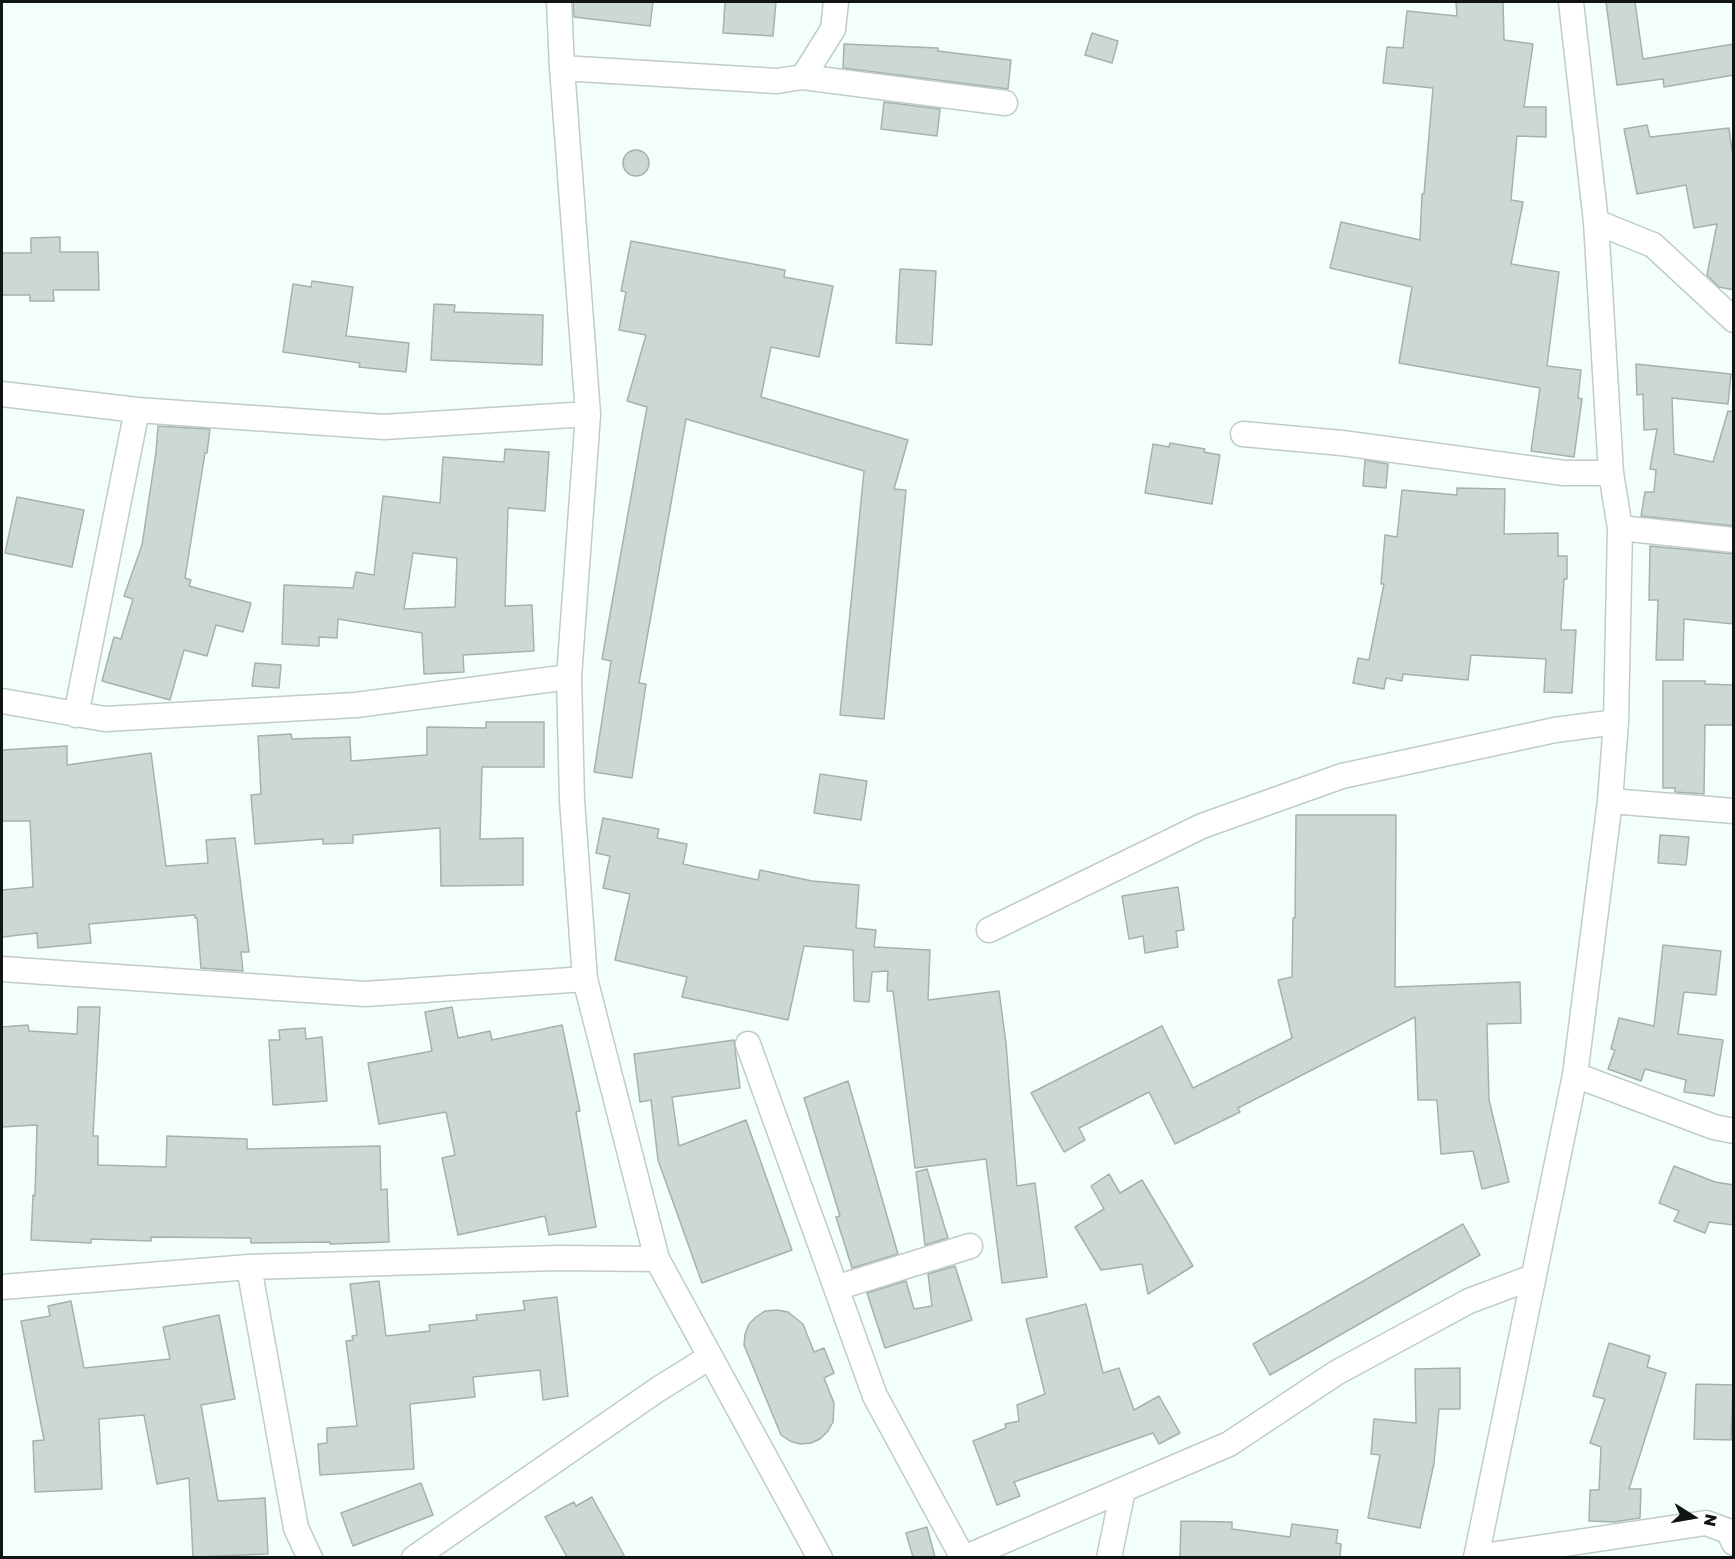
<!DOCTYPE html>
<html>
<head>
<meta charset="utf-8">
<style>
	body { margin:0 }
	#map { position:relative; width:1735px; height:1559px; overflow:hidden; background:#f3fffa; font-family:"Golos Text",sans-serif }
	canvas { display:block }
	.frame { position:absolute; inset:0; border:3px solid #111514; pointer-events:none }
	.north { position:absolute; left:1663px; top:1487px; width:60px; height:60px; -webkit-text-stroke:4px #fff; paint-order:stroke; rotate:101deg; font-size:16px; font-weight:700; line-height:24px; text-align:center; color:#111514 }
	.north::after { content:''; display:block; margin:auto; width:21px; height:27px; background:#111514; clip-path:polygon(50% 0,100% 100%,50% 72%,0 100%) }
</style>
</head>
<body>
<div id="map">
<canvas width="1735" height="1559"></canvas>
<div class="frame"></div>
<div class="north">N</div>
</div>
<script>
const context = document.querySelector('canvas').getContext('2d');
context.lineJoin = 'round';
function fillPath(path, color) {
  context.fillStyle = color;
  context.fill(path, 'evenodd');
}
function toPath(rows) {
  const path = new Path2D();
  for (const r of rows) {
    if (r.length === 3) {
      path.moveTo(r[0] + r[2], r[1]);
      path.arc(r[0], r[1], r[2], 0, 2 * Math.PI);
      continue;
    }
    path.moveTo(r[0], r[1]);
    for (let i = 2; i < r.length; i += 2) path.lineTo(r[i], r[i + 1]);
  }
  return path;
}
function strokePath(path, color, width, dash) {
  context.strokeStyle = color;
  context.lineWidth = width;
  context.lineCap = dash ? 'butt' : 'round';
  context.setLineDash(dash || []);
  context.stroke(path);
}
const building = toPath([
	[573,2,653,2,650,26,574,17,573,2],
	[725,2,776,2,773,36,723,33,725,2],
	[1456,2,1503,2,1504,40,1533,44,1524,107,1546,107,1546,137,1517,136,1511,200,1523,202,1511,264,1559,272,1547,366,1581,370,1578,398,1582,399,1574,457,1531,451,1540,388,1399,363,1412,287,1330,268,1341,222,1420,240,1422,194,1424,194,1433,88,1383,83,1387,47,1403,48,1407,11,1457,16,1456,2],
	[1606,2,1635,2,1643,59,1734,44,1734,75,1664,87,1663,79,1617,85,1606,2],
	[1092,33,1118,41,1112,63,1085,55,1092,33],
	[844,44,938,48,938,51,1011,60,1008,89,843,68,844,44],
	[884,102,940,109,937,136,881,129,884,102],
	[1647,125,1650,137,1729,128,1734,165,1734,290,1719,287,1707,275,1717,224,1694,228,1686,185,1637,194,1624,129,1647,125],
	[636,163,13],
	[60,237,60,252,98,252,99,290,53,290,54,301,30,301,30,295,2,295,2,253,31,253,31,238,60,237],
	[631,241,785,270,784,277,833,286,819,357,771,347,761,397,908,440,894,489,906,490,884,719,840,715,864,471,686,419,639,683,646,684,632,778,594,772,611,661,602,659,647,407,627,401,646,335,619,330,626,292,621,291,631,241],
	[900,269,936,271,932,345,896,343,900,269],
	[312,281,353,287,346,336,409,343,406,372,359,367,360,363,283,352,293,284,311,287,312,281],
	[434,304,455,305,454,312,543,315,542,365,431,360,434,304],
	[1636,364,1731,374,1728,404,1672,398,1674,454,1713,462,1728,411,1734,412,1734,526,1641,516,1645,492,1654,492,1656,470,1650,469,1657,429,1644,430,1643,394,1637,395,1636,364],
	[158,426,210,429,207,453,205,453,185,578,191,580,189,586,251,603,243,632,216,625,207,656,184,650,170,700,102,681,114,637,121,639,133,599,124,596,142,545,156,452,158,426],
	[1170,443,1205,449,1204,452,1220,455,1212,504,1145,493,1153,444,1169,447,1170,443],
	[505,449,549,452,545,511,508,508,505,606,532,605,534,651,463,655,464,672,424,674,422,633,338,619,337,638,319,637,319,646,282,644,284,585,353,588,356,572,374,575,383,496,440,503,443,457,504,462,505,449],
	[413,553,457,558,455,607,404,609,413,553],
	[1365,460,1388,464,1386,488,1363,486,1365,460],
	[1457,488,1505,489,1504,534,1558,533,1558,556,1567,556,1567,579,1564,579,1561,630,1576,630,1572,693,1544,692,1546,659,1471,655,1468,680,1403,674,1402,681,1386,678,1384,689,1353,683,1358,658,1369,660,1384,584,1381,584,1385,535,1397,537,1402,490,1457,495,1457,488],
	[17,497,84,510,72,567,5,553,17,497],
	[1650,546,1734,554,1734,624,1684,619,1683,660,1656,660,1658,600,1649,600,1650,546],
	[255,663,281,665,279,688,252,686,255,663],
	[1663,681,1705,681,1705,684,1734,685,1734,725,1705,725,1704,794,1675,792,1675,788,1663,788,1663,681],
	[486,722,544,722,544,767,482,767,480,839,523,838,523,885,441,886,440,828,353,835,353,843,323,844,323,839,255,844,251,795,261,794,258,736,291,734,292,739,350,737,351,761,427,755,427,727,486,728,486,722],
	[67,746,67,765,151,753,166,866,208,863,206,840,235,838,249,952,241,952,243,971,201,968,197,918,195,918,195,915,89,924,91,943,38,948,37,933,2,937,2,890,33,887,30,821,2,821,2,750,67,746],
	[820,774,867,781,861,820,814,813,820,774],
	[1296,815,1396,815,1395,987,1520,982,1521,1023,1487,1024,1489,1100,1509,1182,1482,1189,1473,1151,1441,1154,1437,1100,1418,1100,1415,1017,1238,1108,1240,1112,1175,1144,1149,1092,1079,1128,1085,1140,1064,1152,1031,1093,1162,1026,1193,1088,1292,1038,1278,980,1292,977,1293,918,1295,918,1296,815],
	[603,818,659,829,657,838,687,844,683,864,758,880,760,870,812,881,859,885,856,928,876,930,874,947,930,950,928,1000,999,991,1006,1043,1017,1186,1035,1183,1047,1277,1002,1283,986,1159,915,1168,893,991,887,991,888,971,872,972,869,1002,854,1001,853,950,804,946,788,1020,682,997,687,977,615,960,630,894,603,888,610,856,596,853,603,818],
	[1660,835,1689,837,1686,865,1658,863,1660,835],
	[1178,887,1184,930,1176,931,1178,947,1145,953,1143,936,1129,939,1122,896,1178,887],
	[1663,945,1721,951,1716,995,1684,992,1678,1034,1723,1040,1714,1096,1684,1092,1686,1080,1645,1069,1641,1081,1608,1069,1615,1050,1611,1049,1619,1018,1654,1026,1663,945],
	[78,1007,100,1007,93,1136,98,1136,98,1165,166,1167,167,1136,247,1139,247,1149,380,1146,381,1190,387,1189,389,1242,330,1244,330,1242,251,1243,251,1238,151,1237,151,1241,91,1239,91,1243,31,1240,33,1195,35,1196,37,1125,2,1127,2,1027,28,1025,29,1031,77,1034,78,1007],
	[452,1007,458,1038,490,1031,492,1040,562,1025,580,1111,576,1112,596,1227,549,1235,545,1216,458,1235,442,1158,455,1155,446,1112,379,1124,368,1063,432,1051,425,1012,452,1007],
	[305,1028,306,1039,322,1037,327,1101,273,1105,269,1040,280,1040,279,1030,305,1028],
	[734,1040,740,1088,672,1097,679,1146,746,1120,792,1250,702,1283,658,1160,651,1100,640,1102,634,1054,734,1040],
	[848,1081,898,1254,852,1268,836,1217,840,1216,804,1098,848,1081],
	[1674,1166,1715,1182,1734,1185,1734,1225,1709,1222,1705,1233,1674,1221,1679,1211,1659,1203,1674,1166],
	[927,1169,948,1238,925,1245,916,1172,927,1169],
	[1109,1174,1120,1193,1142,1180,1193,1266,1148,1294,1142,1264,1101,1270,1075,1227,1104,1209,1091,1186,1109,1174],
	[1463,1224,1480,1255,1270,1375,1253,1344,1463,1224],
	[955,1266,972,1320,885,1348,867,1293,906,1281,914,1309,932,1306,928,1274,955,1266],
	[379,1281,386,1336,430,1331,429,1325,477,1320,476,1315,525,1310,523,1301,557,1297,568,1396,543,1400,540,1370,473,1377,475,1397,410,1404,414,1469,320,1475,318,1444,327,1443,327,1428,357,1426,346,1341,353,1340,352,1336,357,1335,350,1284,379,1281],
	[71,1301,84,1368,170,1359,163,1327,219,1315,235,1399,201,1405,218,1501,265,1498,268,1554,193,1557,189,1478,157,1484,144,1415,99,1419,102,1489,35,1492,33,1441,44,1440,21,1321,50,1316,48,1306,71,1301],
	[1086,1304,1103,1373,1119,1368,1134,1410,1159,1396,1180,1433,1159,1444,1153,1433,1014,1482,1020,1496,997,1505,973,1441,1006,1428,1005,1424,1019,1421,1017,1405,1045,1394,1026,1319,1086,1304],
	[777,1310,788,1312,803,1324,814,1352,824,1348,834,1373,824,1378,834,1403,833,1422,828,1431,820,1439,811,1443,800,1444,790,1441,781,1435,744,1345,745,1334,749,1324,756,1317,765,1311,777,1310],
	[1609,1343,1650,1356,1647,1367,1666,1373,1629,1489,1641,1489,1640,1518,1614,1522,1589,1521,1590,1490,1599,1490,1601,1447,1590,1443,1605,1399,1593,1396,1609,1343],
	[1460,1368,1460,1409,1439,1409,1434,1463,1420,1528,1368,1518,1380,1455,1371,1454,1374,1419,1416,1423,1415,1369,1460,1368],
	[1696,1384,1733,1385,1731,1440,1694,1439,1696,1384],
	[421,1483,433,1515,353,1546,341,1513,421,1483],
	[592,1497,625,1557,567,1557,545,1517,574,1502,576,1506,592,1497],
	[1181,1521,1232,1522,1232,1529,1290,1537,1292,1524,1338,1530,1336,1543,1341,1544,1340,1557,1180,1557,1181,1521],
	[927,1527,935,1557,913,1557,906,1533,927,1527]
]);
const street = toPath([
	[559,2,562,68,588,414,569,677,572,800,585,979,657,1259,820,1558],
	[562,68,777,81,803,77,833,29,836,2],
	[803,77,1005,103],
	[1596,222,1653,245,1734,320],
	[2,394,137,410,384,427,588,414],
	[1243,434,1342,443,1564,473,1611,473],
	[1620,528,1734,540],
	[2,701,105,719,356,705,569,677],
	[76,715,137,410],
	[1610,801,1734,811],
	[989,930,1202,826,1342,776,1555,730,1616,722],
	[2,969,365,994,585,979],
	[748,1044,875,1396,963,1558],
	[1575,1075,1714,1127,1734,1131],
	[249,1267,296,1528,310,1558],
	[2,1287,249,1267,558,1258,657,1259],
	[836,1288,970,1246],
	[1476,1557,1706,1523,1728,1531,1734,1543],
	[414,1558,657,1390,710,1357],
	[964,1558,1229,1444,1336,1373,1469,1301,1533,1277],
	[1109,1558,1123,1490],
	[1476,1558,1575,1075,1610,801,1616,722,1620,528,1611,473,1596,222,1571,2]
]);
fillPath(building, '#ccd8d3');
strokePath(building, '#a6b1ac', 1.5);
strokePath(street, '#c1ccc8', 27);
strokePath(street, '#fff', 24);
</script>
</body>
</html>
